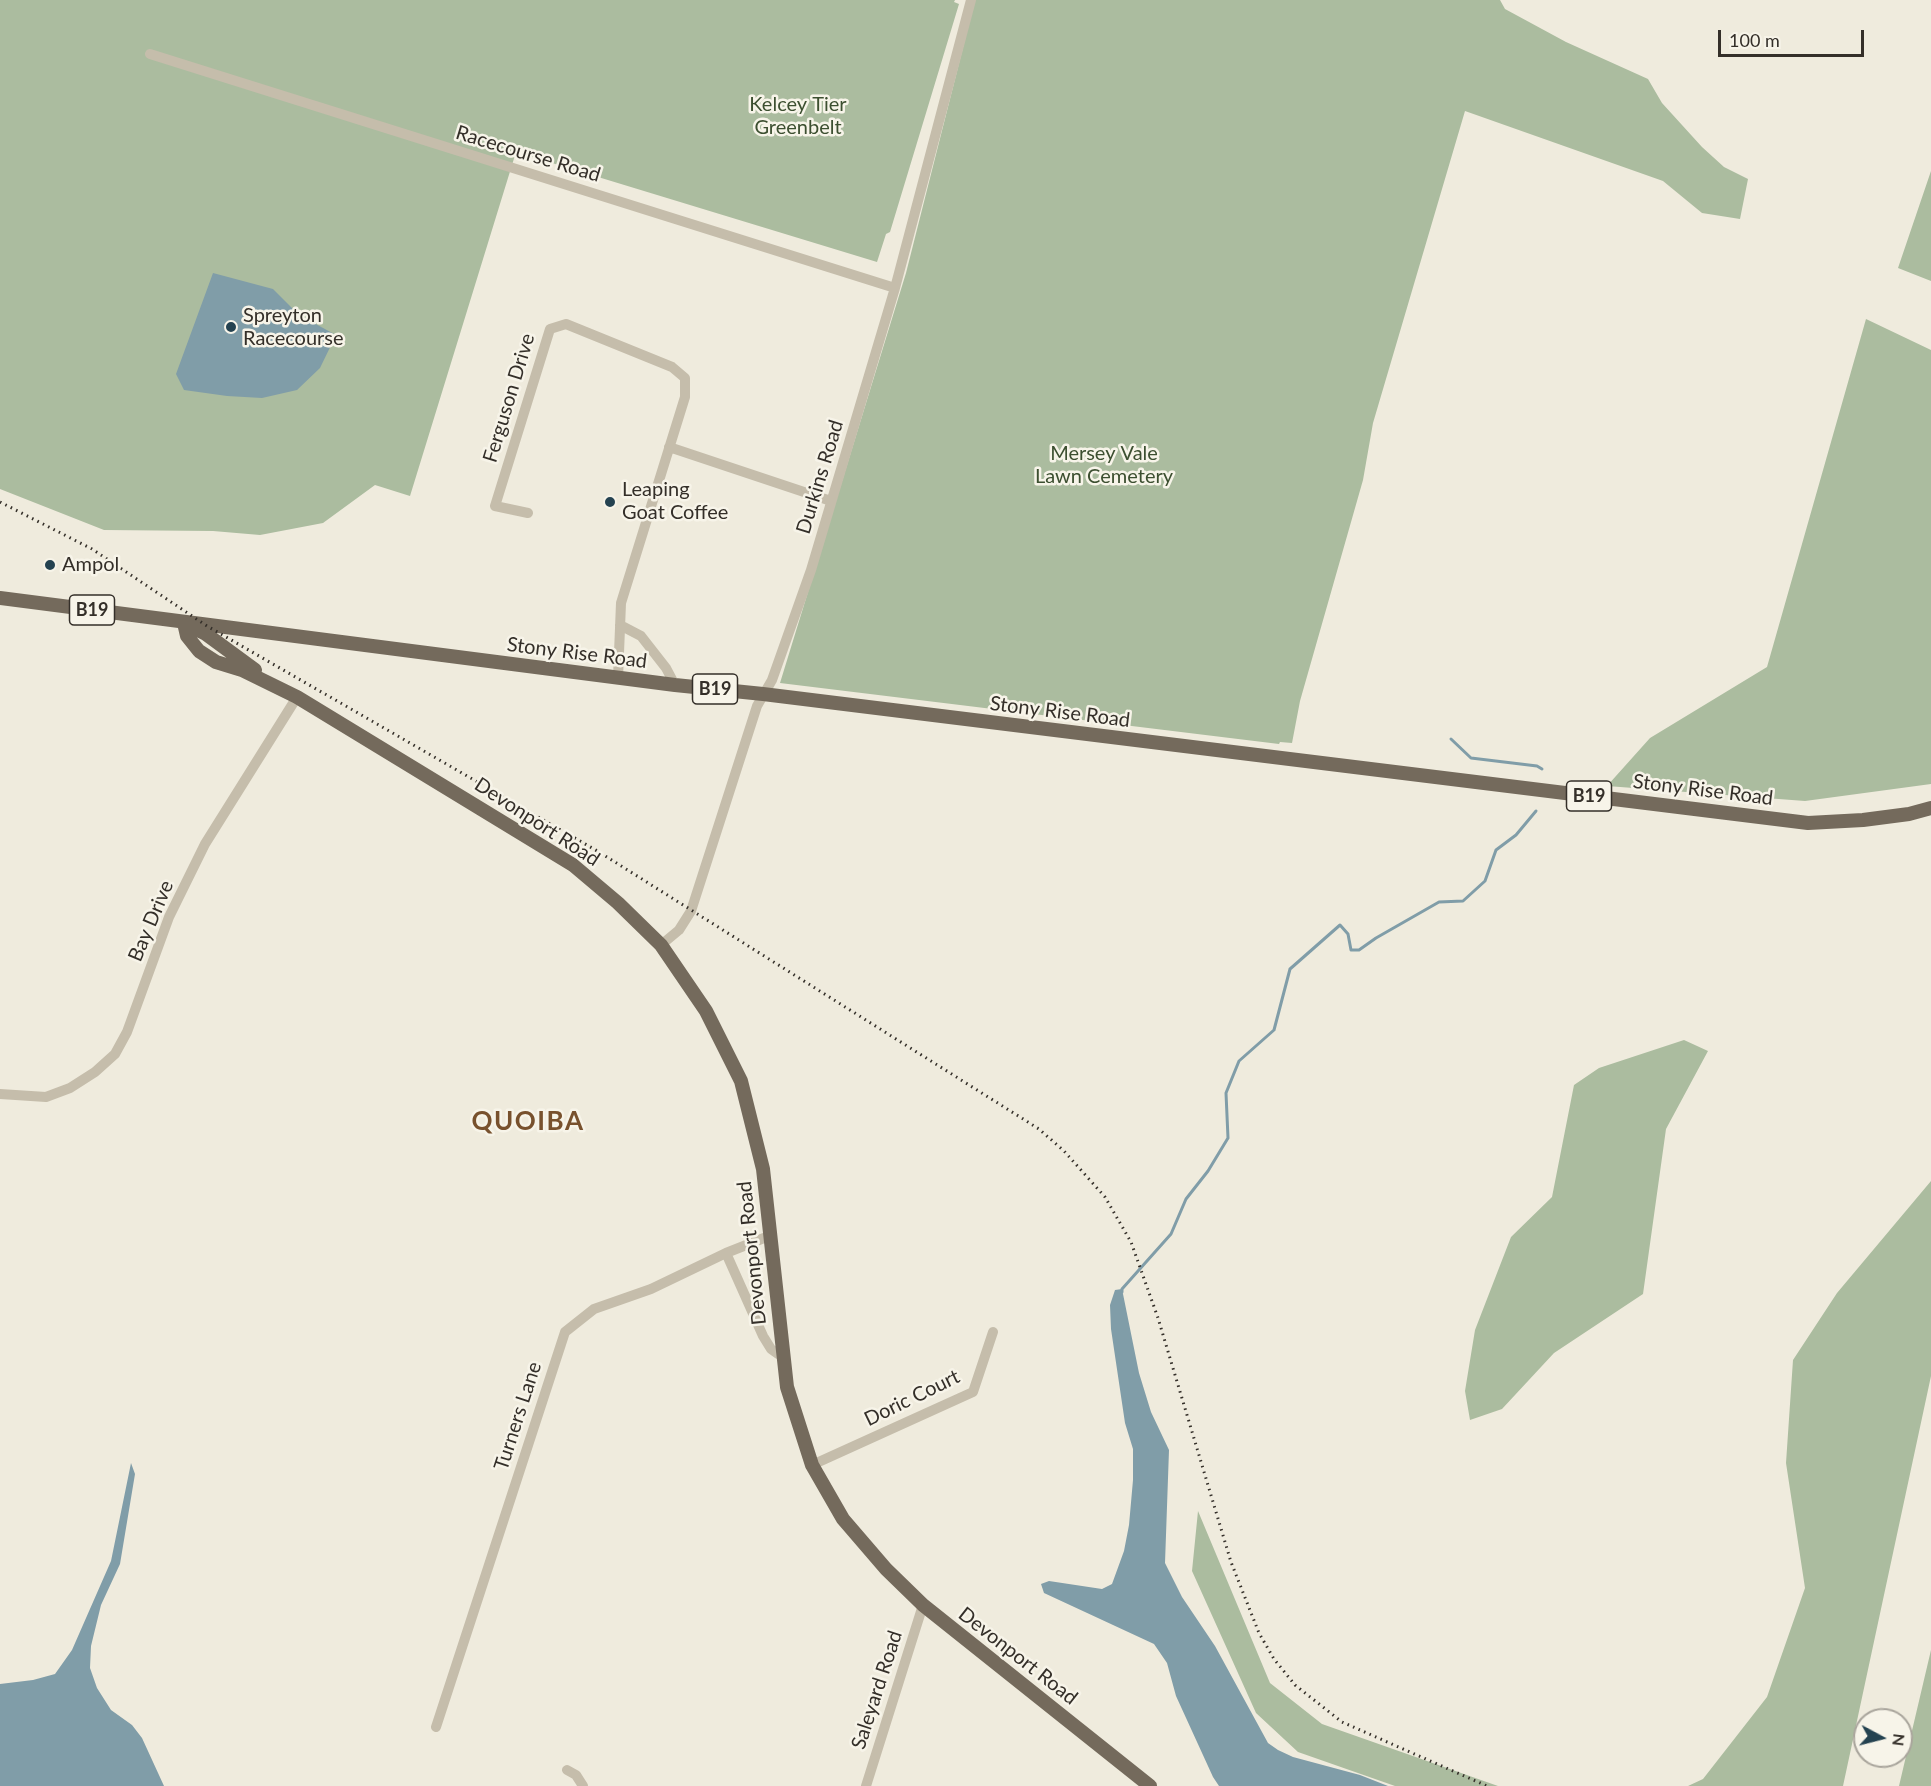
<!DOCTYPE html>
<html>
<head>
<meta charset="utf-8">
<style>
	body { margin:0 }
	#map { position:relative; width:1931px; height:1786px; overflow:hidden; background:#efebdd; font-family:Lato,sans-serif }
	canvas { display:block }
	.north { position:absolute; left:1853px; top:1708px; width:60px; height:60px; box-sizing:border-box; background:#f7f4e9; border:2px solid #a9a59c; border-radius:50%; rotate:97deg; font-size:16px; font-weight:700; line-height:24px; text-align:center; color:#342f29 }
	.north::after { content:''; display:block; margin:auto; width:21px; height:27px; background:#244250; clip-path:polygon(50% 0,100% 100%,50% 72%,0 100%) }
	.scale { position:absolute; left:1718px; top:30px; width:146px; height:27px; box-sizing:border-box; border:3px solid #342f29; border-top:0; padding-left:8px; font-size:18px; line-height:21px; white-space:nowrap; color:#342f29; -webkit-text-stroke:4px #f7f4e9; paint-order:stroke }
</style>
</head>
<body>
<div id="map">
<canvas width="1931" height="1786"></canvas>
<div class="north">N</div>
<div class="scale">100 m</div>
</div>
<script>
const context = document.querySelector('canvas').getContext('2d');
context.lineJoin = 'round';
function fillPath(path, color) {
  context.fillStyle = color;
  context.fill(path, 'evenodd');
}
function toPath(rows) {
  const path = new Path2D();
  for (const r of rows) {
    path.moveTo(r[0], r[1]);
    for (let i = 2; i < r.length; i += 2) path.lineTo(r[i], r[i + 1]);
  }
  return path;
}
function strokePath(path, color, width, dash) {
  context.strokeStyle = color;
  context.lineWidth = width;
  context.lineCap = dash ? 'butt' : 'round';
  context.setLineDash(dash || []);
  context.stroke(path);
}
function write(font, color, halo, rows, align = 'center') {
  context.font = font + ' Lato,sans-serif';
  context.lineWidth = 5;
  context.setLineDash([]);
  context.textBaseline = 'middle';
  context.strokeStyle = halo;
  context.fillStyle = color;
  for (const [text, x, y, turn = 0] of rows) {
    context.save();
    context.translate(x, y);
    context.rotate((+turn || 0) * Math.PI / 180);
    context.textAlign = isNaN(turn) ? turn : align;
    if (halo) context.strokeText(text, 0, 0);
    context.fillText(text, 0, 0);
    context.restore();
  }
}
const green = toPath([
	[0,0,955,0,954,2,959,4,890,232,886,234,877,262,516,152,410,496,375,485,323,523,260,535,213,531,104,530,0,489],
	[975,0,1500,0,1505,9,1566,42,1648,79,1662,103,1702,147,1724,167,1748,179,1740,219,1702,213,1663,181,1465,111,1373,423,1363,480,1300,701,1292,743,1280,742,1279,744,780,683,906,273],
	[1931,171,1931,281,1898,268],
	[1866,319,1931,350,1931,784,1805,801,1607,786,1650,738,1767,667],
	[1684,1040,1708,1051,1666,1129,1643,1294,1554,1353,1502,1409,1470,1420,1465,1391,1475,1330,1511,1237,1552,1197,1574,1085,1599,1068],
	[1931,1181,1931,1376,1843,1786,1688,1786,1703,1779,1767,1697,1805,1588,1786,1463,1793,1360,1837,1293],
	[1198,1511,1270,1683,1322,1724,1498,1786,1395,1786,1298,1752,1256,1713,1192,1571],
	[1931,1650,1931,1786,1899,1786]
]);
const water = toPath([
	[213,273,273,289,299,315,336,335,320,368,297,390,262,398,227,396,184,390,176,374],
	[1122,1289,1139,1373,1151,1412,1169,1450,1165,1563,1182,1597,1215,1646,1268,1743,1278,1750,1293,1757,1360,1775,1388,1786,1219,1786,1213,1777,1176,1696,1167,1663,1154,1644,1044,1593,1041,1584,1049,1581,1102,1589,1112,1584,1124,1551,1129,1525,1133,1480,1133,1449,1125,1423,1111,1329,1110,1305,1115,1290],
	[131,1463,135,1474,120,1564,101,1605,91,1646,90,1668,97,1688,111,1710,132,1725,142,1738,164,1786,0,1786,0,1684,33,1680,55,1674,72,1650,111,1561]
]);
const stream = toPath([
	[1451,739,1471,758,1537,766,1542,769],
	[1122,1292,1122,1289,1171,1234,1186,1199,1208,1171,1228,1138,1226,1093,1239,1061,1274,1030,1290,969,1340,925,1348,934,1351,950,1359,950,1376,938,1439,902,1463,901,1485,881,1496,850,1516,835,1536,811]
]);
const minor = toPath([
	[150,54,895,288],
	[669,447,831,501],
	[528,513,495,506,550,329,566,324,672,367,685,378,685,397,621,603,618,678],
	[620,625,641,636,666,668,675,685],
	[661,945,679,930,691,911,757,706,772,680,811,570,895,288,971,0],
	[0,1094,46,1097,70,1088,95,1072,115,1054,127,1032,169,917,205,844,297,697],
	[726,1253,763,1336,771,1349,778,1354,783,1355],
	[812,1465,973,1392,993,1332],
	[436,1727,565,1332,594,1309,651,1289,726,1253,769,1236],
	[567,1770,576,1775,583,1786],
	[866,1786,923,1605]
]);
const major = toPath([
	[0,598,675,685,763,694,1808,823,1863,820,1909,814,1931,808],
	[184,623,187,636,199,651,216,662,242,670,297,697,573,865,618,903,661,945,706,1011,741,1081,763,1169,787,1387,812,1465,843,1519,886,1569,923,1605,1150,1786],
	[192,627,206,634,255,670]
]);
const rail = toPath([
	[0,502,92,549,207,626,599,852,1039,1129,1064,1151,1105,1197,1131,1242,1158,1318,1231,1562,1259,1633,1274,1659,1295,1685,1342,1722,1487,1786]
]);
const markers = [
	[231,327,6,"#244250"],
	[610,502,6,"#244250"],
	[50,565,6,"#244250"]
];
const shields = [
	[92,610,45],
	[715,689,45],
	[1589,796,45]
];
const shieldNames = [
	["B19",92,610],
	["B19",715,689],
	["B19",1589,796]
];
const parkNames = [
	["Kelcey Tier",798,105],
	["Greenbelt",798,128],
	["Mersey Vale",1104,454],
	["Lawn Cemetery",1104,477]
];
const streetNames = [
	["Racecourse Road",528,154,17],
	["Ferguson Drive",509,398,-73],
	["Durkins Road",820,477,-73],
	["Stony Rise Road",577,653,7],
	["Stony Rise Road",1060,712,7],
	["Stony Rise Road",1703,790,7],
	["Devonport Road",537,822,33],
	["Bay Drive",151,921,-67],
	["Devonport Road",752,1253,-96],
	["Doric Court",912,1398,-26],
	["Turners Lane",518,1416,-72],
	["Devonport Road",1018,1656,38],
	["Saleyard Road",877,1690,-72]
];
const poiNames = [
	["Spreyton",243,316],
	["Racecourse",243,339],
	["Leaping",622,490],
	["Goat Coffee",622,513],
	["Ampol",62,565]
];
const districtNames = [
	["QUOIBA",528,1122]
];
fillPath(green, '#abbc9f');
fillPath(water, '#809da8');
strokePath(stream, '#809da8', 3);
strokePath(minor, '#c5bdab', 10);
strokePath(major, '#746a5c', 14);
strokePath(rail, '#342f29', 3, [1.5, 4.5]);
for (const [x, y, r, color] of markers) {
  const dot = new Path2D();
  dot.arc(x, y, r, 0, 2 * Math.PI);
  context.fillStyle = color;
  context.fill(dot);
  strokePath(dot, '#f7f4e9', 2);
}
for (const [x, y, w] of shields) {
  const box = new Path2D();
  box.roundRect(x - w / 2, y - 15, w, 30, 4.5);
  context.fillStyle = '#f7f4e9';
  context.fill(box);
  strokePath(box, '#342f29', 1.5);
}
write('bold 18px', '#342f29', null, shieldNames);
write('20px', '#3c4f30', '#f7f4e9', parkNames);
write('20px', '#342f29', '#f7f4e9', streetNames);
write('20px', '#342f29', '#f7f4e9', poiNames, 'left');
context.letterSpacing = '1.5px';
write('bold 26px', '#78512d', '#f7f4e9', districtNames);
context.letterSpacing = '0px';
</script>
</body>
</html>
